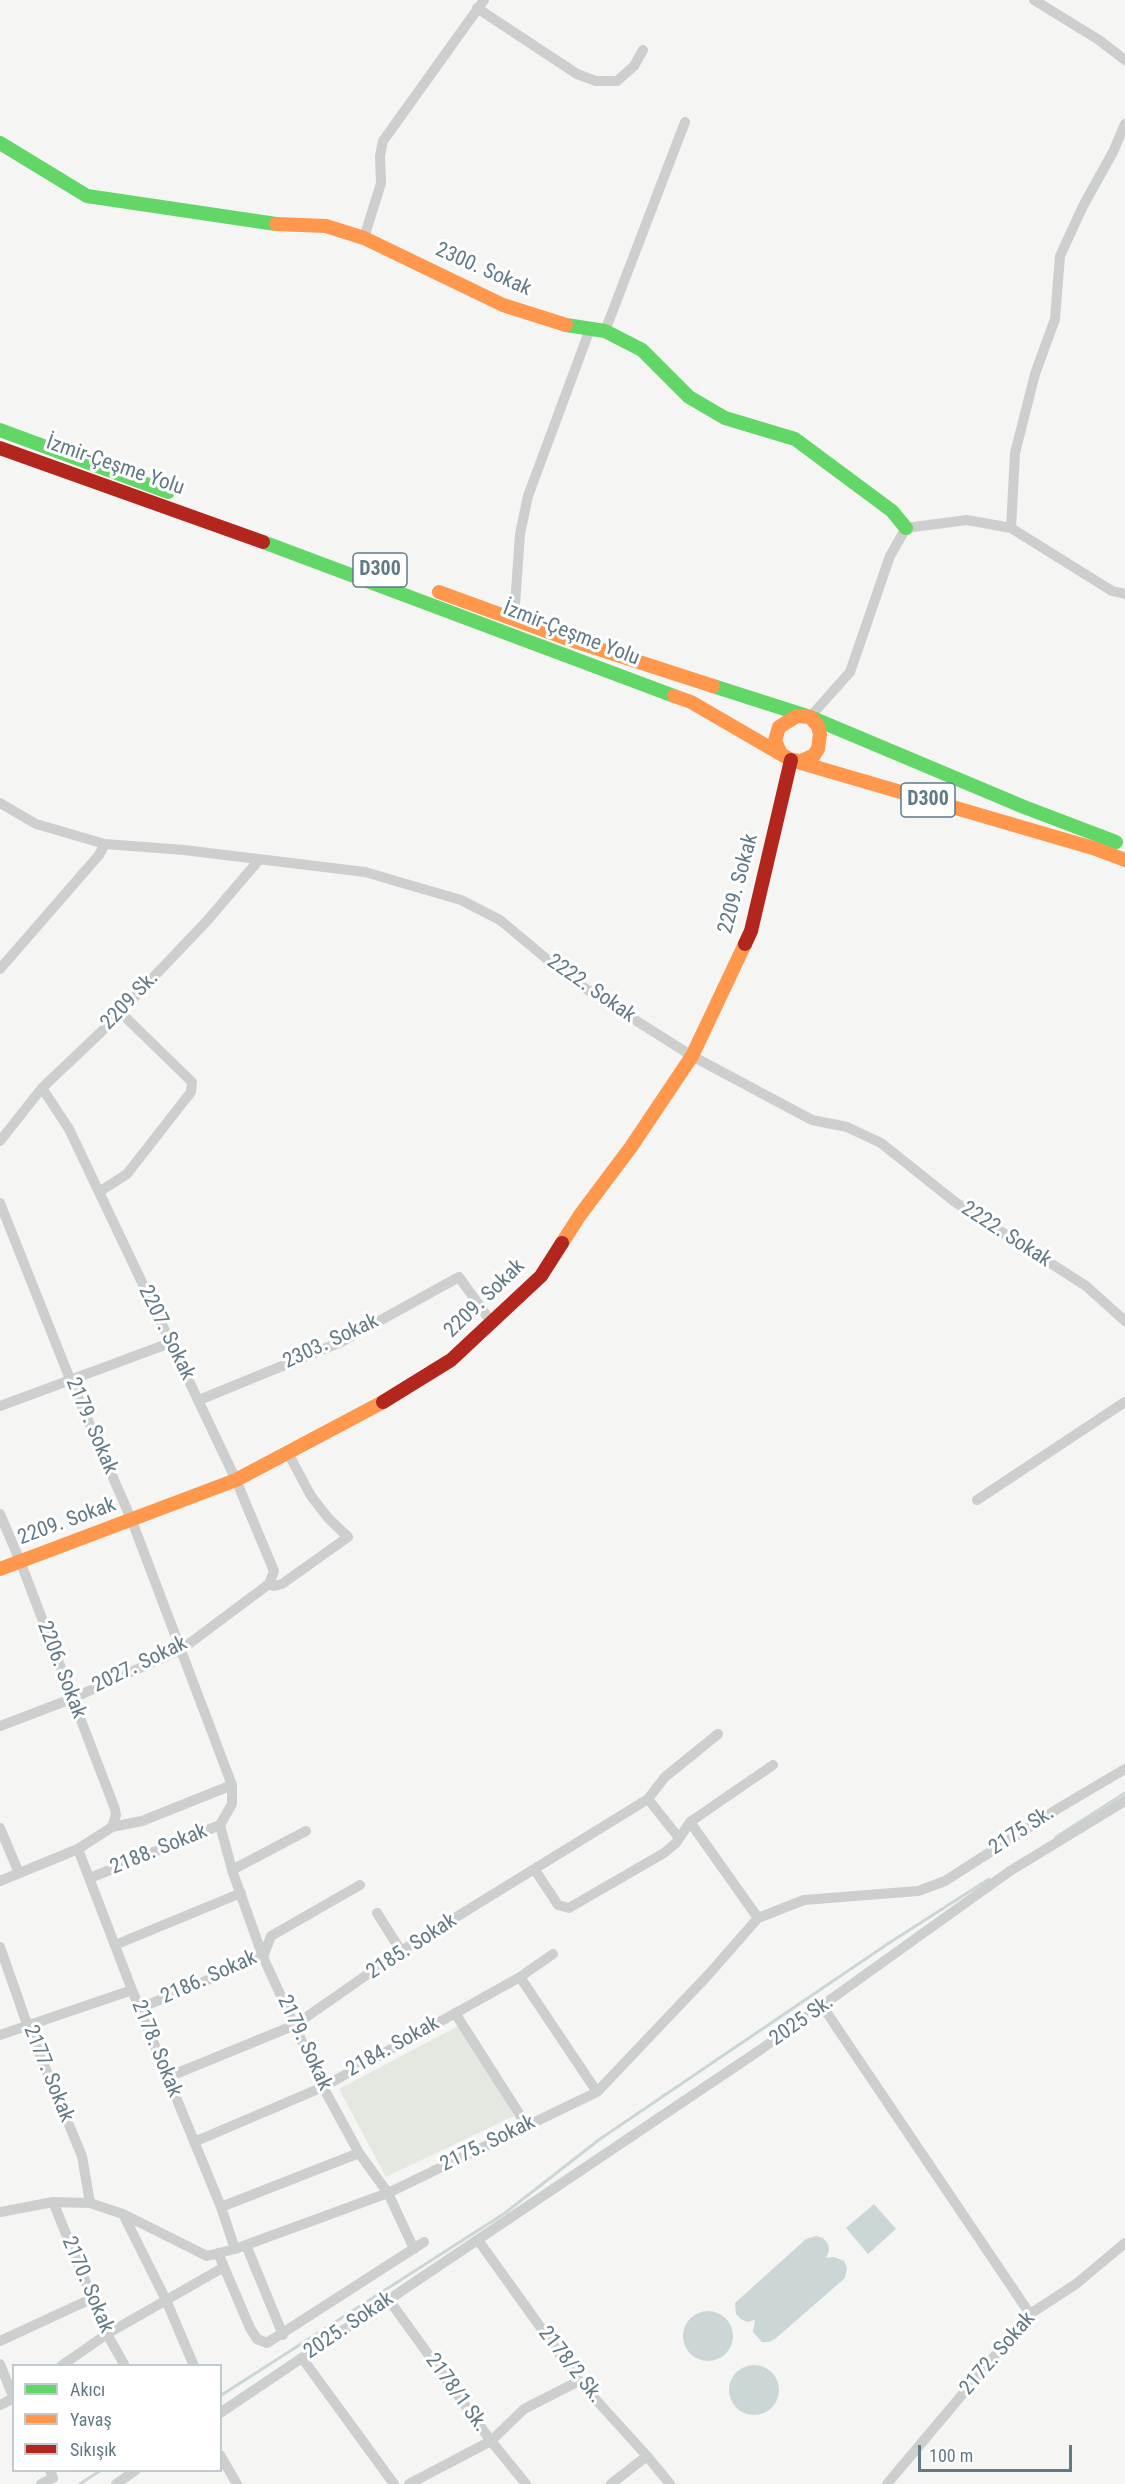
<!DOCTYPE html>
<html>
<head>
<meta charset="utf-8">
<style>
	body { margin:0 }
	#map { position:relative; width:1125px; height:2484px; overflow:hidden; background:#f5f5f3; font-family:"Roboto Condensed",sans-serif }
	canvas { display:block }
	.legend { position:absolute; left:12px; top:2364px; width:210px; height:108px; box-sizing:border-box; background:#fff; border:2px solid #c0cacf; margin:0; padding:8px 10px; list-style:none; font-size:18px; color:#627a86 }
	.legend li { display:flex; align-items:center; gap:12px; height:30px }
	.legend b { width:30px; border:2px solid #c0cacf }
	.scale { position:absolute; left:918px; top:2445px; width:154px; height:27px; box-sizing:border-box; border:3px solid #627a86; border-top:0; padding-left:8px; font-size:18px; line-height:21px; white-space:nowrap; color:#627a86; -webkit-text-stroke:4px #fff; paint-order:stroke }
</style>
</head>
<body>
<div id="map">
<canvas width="1125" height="2484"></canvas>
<ul class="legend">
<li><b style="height:8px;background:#63d668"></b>Akıcı</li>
<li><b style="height:8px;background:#ff974d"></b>Yavaş</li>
<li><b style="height:8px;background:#b3261e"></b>Sıkışık</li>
</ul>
<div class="scale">100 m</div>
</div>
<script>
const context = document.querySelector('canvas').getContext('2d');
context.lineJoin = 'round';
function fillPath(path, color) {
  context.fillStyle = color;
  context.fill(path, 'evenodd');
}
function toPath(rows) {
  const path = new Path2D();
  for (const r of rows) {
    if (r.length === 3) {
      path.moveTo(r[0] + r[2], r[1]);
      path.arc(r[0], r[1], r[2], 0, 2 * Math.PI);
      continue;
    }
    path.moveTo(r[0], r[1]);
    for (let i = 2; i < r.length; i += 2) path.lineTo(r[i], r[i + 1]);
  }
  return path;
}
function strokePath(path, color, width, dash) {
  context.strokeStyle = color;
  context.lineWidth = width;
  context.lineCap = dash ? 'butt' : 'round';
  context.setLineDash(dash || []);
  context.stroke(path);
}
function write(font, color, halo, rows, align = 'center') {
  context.font = font + ' "Roboto Condensed",sans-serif';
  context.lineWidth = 6;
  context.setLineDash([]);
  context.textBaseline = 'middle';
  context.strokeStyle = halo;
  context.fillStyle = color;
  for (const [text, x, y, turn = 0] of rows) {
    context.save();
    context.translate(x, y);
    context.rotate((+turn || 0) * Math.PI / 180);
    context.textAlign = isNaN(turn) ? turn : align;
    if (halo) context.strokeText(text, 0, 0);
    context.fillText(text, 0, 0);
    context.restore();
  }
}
const green = toPath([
	[460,2025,514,2116,386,2177,339,2089]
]);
const water = toPath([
	[874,2204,896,2229,868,2254,846,2228],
	[816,2236,823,2238,828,2244,829,2251,826,2258,834,2257,844,2261,847,2268,845,2278,775,2339,769,2342,762,2342,753,2332,755,2320,747,2322,741,2319,736,2314,735,2303,806,2239],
	[708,2336,25],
	[754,2390,25]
]);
const stream = toPath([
	[1056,1837,1125,1793],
	[220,2396,505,2213,600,2139,889,1943,989,1879],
	[80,2484,101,2470]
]);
const street = toPath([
	[1034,0,1099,40,1125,60],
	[477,8,577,74,596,81,617,81,634,66,643,50],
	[364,238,381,183,380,156,383,141,484,0],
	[605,331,685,122],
	[1011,528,1015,453,1035,374,1055,319,1060,256,1083,206,1113,152,1125,124],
	[514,619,520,534,528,496,590,329],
	[810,717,850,672,890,556,906,528,967,520,1011,528,1112,591,1125,594],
	[0,803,36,824,105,844,184,850,365,872,461,900,500,920,572,980,692,1056,812,1120,847,1127,881,1143,955,1202,1086,1286,1125,1321],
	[0,969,99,855,105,844],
	[0,1141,42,1088,101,1032,206,922,259,860],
	[99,1192,127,1174,191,1092,192,1082,120,1012],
	[0,1203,70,1379,132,1521,232,1785,232,1804,220,1825,90,1878],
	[199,1400,341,1342,459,1277,492,1323],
	[0,1406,170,1343],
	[977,1500,1125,1402],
	[0,1514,20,1561,115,1809,116,1815,112,1827],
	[269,1584,274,1586,282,1584,348,1537,329,1519,311,1496,288,1453],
	[0,1726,71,1699,182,1649,269,1584,274,1571,236,1480,99,1192,69,1129,42,1088],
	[648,1799,679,1838],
	[690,1822,773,1765],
	[220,1825,232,1870,263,1957,323,2087,359,2153,388,2193,414,2249],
	[0,1828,19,1873],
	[78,1849,132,1990,221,2207,235,2249],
	[232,1870,306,1831],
	[535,1870,558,1905,569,1908,664,1853,676,1843,690,1822,758,1918],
	[0,1881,78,1849,112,1827,142,1821,232,1785],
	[377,1913,401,1951],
	[115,1945,241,1893],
	[0,1947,27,2024,82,2156,90,2203],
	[520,1977,597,2092],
	[823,2007,1030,2314],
	[140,2008,263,1957,271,1936,360,1885],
	[455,2013,527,2126],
	[0,2035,132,1990],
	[168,2077,295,2025,401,1951,648,1799,665,1777,718,1734],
	[194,2142,323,2087,520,1977,553,1954],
	[53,2202,107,2334,125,2366],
	[221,2207,359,2153],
	[0,2212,53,2202,90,2203,123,2214,207,2256,235,2249,388,2193,597,2092,709,1974,758,1918,804,1900,918,1891,945,1881,1059,1808,1125,1769],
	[123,2214,166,2300,194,2366],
	[478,2240,579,2381,647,2456,670,2484],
	[246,2245,283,2335],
	[218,2253,250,2328,257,2339,267,2343,424,2242],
	[389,2300,491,2441,526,2484],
	[0,2341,91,2299],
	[302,2358,394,2484],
	[0,2364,14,2399],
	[61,2366,107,2334,224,2267],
	[0,2405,14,2398],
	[220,2413,760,2050,1010,1871,1125,1801],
	[220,2455,237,2484],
	[41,2484,53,2478,50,2470],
	[116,2484,136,2470],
	[409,2484,491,2441,524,2409,579,2381],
	[611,2484,647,2456],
	[887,2484,1030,2314,1076,2284,1125,2243]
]);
const fast = toPath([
	[0,143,87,196,276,224],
	[566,325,605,331,642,350,689,397,725,418,795,439,892,511,906,528],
	[0,430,168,492],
	[263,542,674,696],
	[713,686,810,717,1024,807,1116,842]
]);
const slow = toPath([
	[276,224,326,226,364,238,503,305,566,325],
	[439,592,565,638,713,686],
	[674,696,691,702,791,760,1093,848,1125,860],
	[797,716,810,717,818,726,820,734,818,749,814,755,801,761,791,760,781,754,775,741,779,727,797,716],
	[562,1243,580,1215,631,1147,692,1056,745,944],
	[0,1569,236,1480,383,1402]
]);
const jam = toPath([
	[0,448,263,542],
	[745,944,751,931,791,760],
	[383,1402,451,1360,541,1276,562,1243]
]);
const shields = [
	[380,570,54],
	[928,800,54]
];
const shieldNames = [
	["D300",380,570],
	["D300",928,800]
];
const streetNames = [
	["2300. Sokak",483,270,24],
	["İzmir-Çeşme Yolu",115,466,19],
	["İzmir-Çeşme Yolu",571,634,21],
	["2209. Sokak",739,884,-75],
	["2222. Sokak",591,989,35],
	["2209 Sk.",130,1001,-46],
	["2222. Sokak",1006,1235,33],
	["2209. Sokak",485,1299,-44],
	["2207. Sokak",166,1333,64],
	["2303. Sokak",331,1342,-25],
	["2179. Sokak",91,1426,67],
	["2209. Sokak",67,1522,-20],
	["2027. Sokak",140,1665,-26],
	["2206. Sokak",61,1670,69],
	["2175 Sk.",1022,1831,-33],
	["2188. Sokak",159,1850,-22],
	["2185. Sokak",412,1947,-33],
	["2186. Sokak",209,1978,-24],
	["2025 Sk.",802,2021,-35],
	["2179. Sokak",304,2043,65],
	["2184. Sokak",393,2047,-29],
	["2178. Sokak",156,2049,68],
	["2177. Sokak",48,2074,68],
	["2175. Sokak",488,2144,-26],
	["2170. Sokak",87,2285,67],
	["2025. Sokak",349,2326,-34],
	["2172. Sokak",998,2354,-49],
	["2178/2 Sk.",570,2365,52],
	["2178/1 Sk.",456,2393,54]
];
fillPath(green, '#e5e8e1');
fillPath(water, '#cbd6d7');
strokePath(stream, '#cbd6d7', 3);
strokePath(street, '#cdcece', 10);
strokePath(fast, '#63d668', 14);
strokePath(slow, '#ff974d', 14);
strokePath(jam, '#b3261e', 14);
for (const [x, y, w] of shields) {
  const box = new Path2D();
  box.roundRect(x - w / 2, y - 17, w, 34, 4.5);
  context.fillStyle = '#fff';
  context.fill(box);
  strokePath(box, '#627a86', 1.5);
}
write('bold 20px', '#627a86', null, shieldNames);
write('21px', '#627a86', '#fff', streetNames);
</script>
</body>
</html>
